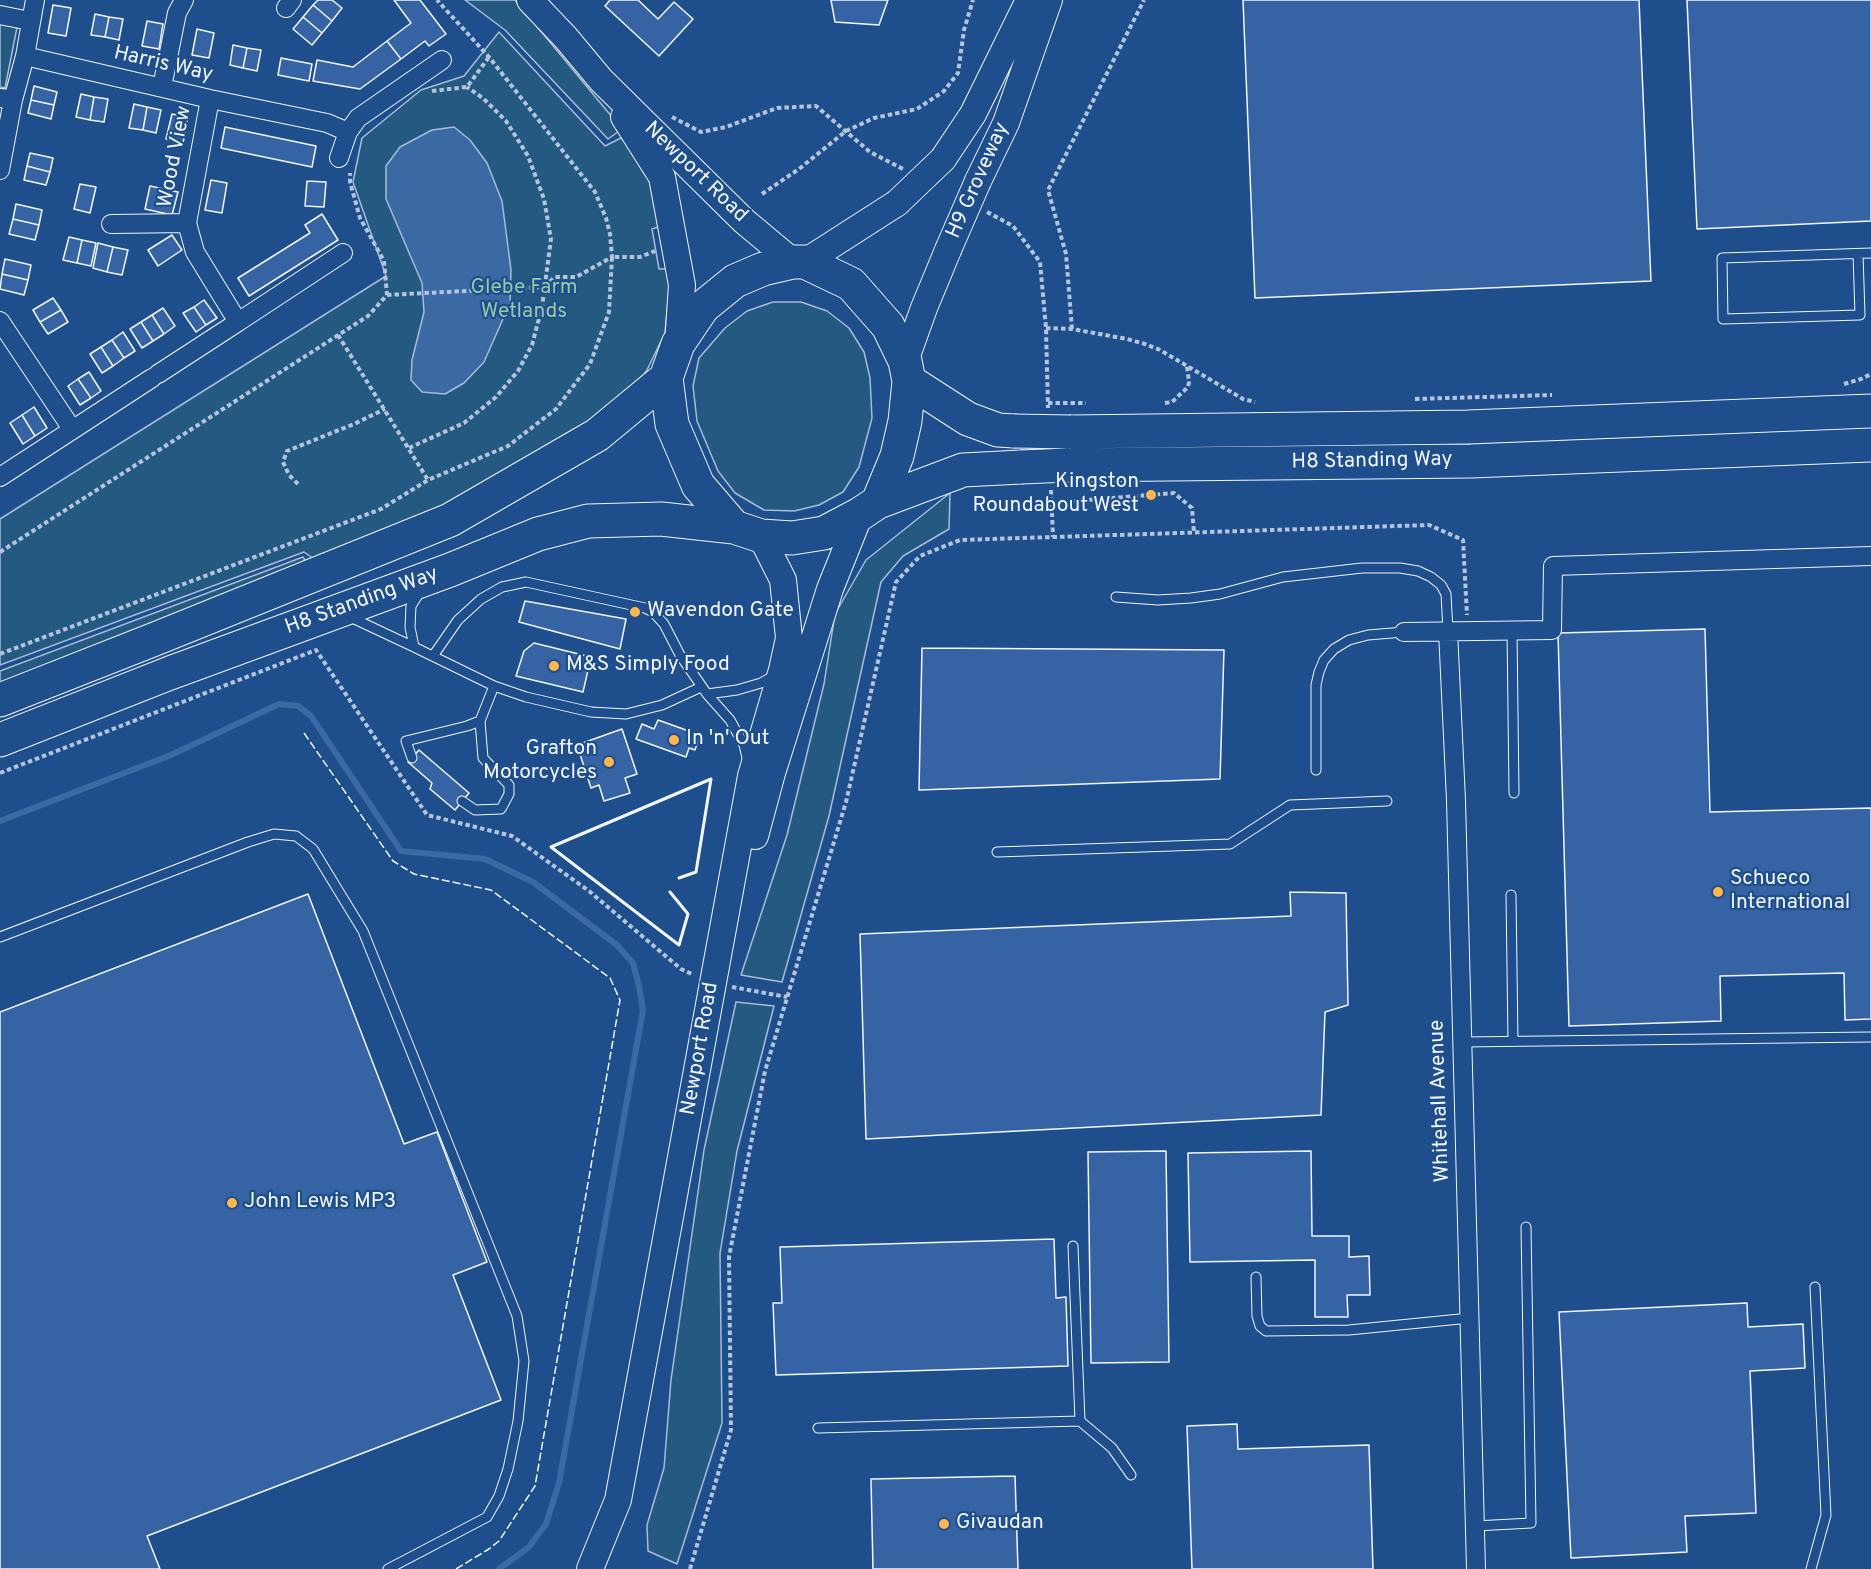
<!DOCTYPE html>
<html>
<head>
<meta charset="utf-8">
<style>
	body { margin:0 }
	canvas { display:block; background:#1f4e8c }
</style>
</head>
<body>
<canvas width="1871" height="1569"></canvas>
<script>
const context = document.querySelector('canvas').getContext('2d');
context.lineJoin = 'round';
function fillPath(path, color) {
  context.fillStyle = color;
  context.fill(path, 'evenodd');
}
function toPath(rows) {
  const path = new Path2D();
  for (const r of rows) {
    path.moveTo(r[0], r[1]);
    for (let i = 2; i < r.length; i += 2) path.lineTo(r[i], r[i + 1]);
  }
  return path;
}
function strokePath(path, color, width, dash) {
  context.strokeStyle = color;
  context.lineWidth = width;
  context.lineCap = dash ? 'butt' : 'round';
  context.setLineDash(dash || []);
  context.stroke(path);
}
function write(font, color, halo, rows, align = 'center') {
  context.font = font + ' Overpass,sans-serif';
  context.lineWidth = 4.5;
  context.setLineDash([]);
  context.textBaseline = 'middle';
  context.strokeStyle = halo;
  context.fillStyle = color;
  for (const [text, x, y, turn = 0] of rows) {
    context.save();
    context.translate(x, y);
    context.rotate((+turn || 0) * Math.PI / 180);
    context.textAlign = isNaN(turn) ? turn : align;
    if (halo) context.strokeText(text, 0, 0);
    context.fillText(text, 0, 0);
    context.restore();
  }
}
const green = toPath([
	[465,0,515,0,622,129,608,139,505,30,465,0],
	[0,19,18,22,5,88,0,87,0,19],
	[499,32,605,146,625,136,656,182,667,224,652,229,659,269,671,269,665,333,647,370,622,404,454,506,321,564,304,552,0,665,0,519,386,276,353,182,362,138,421,90,464,76,499,32],
	[773,302,801,302,827,311,849,328,864,352,870,378,872,418,859,467,843,492,819,505,794,511,764,510,735,493,718,471,697,421,693,386,699,358,725,328,747,311,773,302],
	[950,493,949,529,903,556,881,582,829,816,782,982,741,975,787,835,824,684,835,614,866,560,950,493],
	[303,557,310,568,0,691,0,671,303,557],
	[736,1002,774,1006,737,1151,720,1253,722,1423,677,1564,648,1551,647,1525,664,1468,671,1380,704,1150,736,1002]
]);
const water = toPath([
	[454,127,470,140,487,163,502,201,511,270,510,303,484,362,464,383,445,394,422,392,411,380,412,360,424,312,422,283,386,199,386,166,400,147,432,130,454,127]
]);
const stream = toPath([
	[0,821,171,755,279,704,298,706,311,716,401,851,485,859,533,882,617,945,633,963,639,986,643,1010,559,1483,546,1524,529,1547,499,1569]
]);
const building = toPath([
	[318,0,332,0,342,8,332,21,313,5,318,0],
	[394,0,420,0,446,34,429,46,425,41,401,59,387,41,411,23,394,0],
	[610,0,638,0,658,19,674,2,693,19,659,56,605,6,610,0],
	[831,0,888,0,879,25,835,22,831,0],
	[1243,0,1639,0,1651,281,1255,298,1243,0],
	[1687,0,1871,0,1871,221,1697,229,1687,0],
	[53,5,71,8,66,36,48,33,53,5],
	[313,5,332,21,322,33,303,17,313,5],
	[95,14,109,17,105,37,91,35,95,14],
	[109,17,123,19,119,40,105,37,109,17],
	[303,17,322,33,312,45,293,29,303,17],
	[147,21,163,24,159,49,142,46,147,21],
	[197,29,214,33,209,58,192,55,197,29],
	[387,41,401,59,360,89,313,81,317,60,353,67,387,41],
	[233,45,247,48,243,68,230,65,233,45],
	[247,48,261,50,257,71,243,68,247,48],
	[281,58,312,64,309,81,278,75,281,58],
	[34,86,57,92,54,105,31,100,34,86],
	[81,94,94,97,90,120,76,117,81,94],
	[94,97,108,99,104,122,90,120,94,97],
	[31,100,54,105,51,119,28,113,31,100],
	[134,104,147,107,143,130,129,128,134,104],
	[147,107,161,110,156,133,143,130,147,107],
	[172,114,188,117,183,143,166,139,172,114],
	[225,127,316,146,312,167,221,148,225,127],
	[30,153,53,158,50,172,27,166,30,153],
	[27,166,50,172,46,185,24,180,27,166],
	[211,180,227,183,222,213,205,210,211,180],
	[307,181,326,182,324,207,305,206,307,181],
	[80,184,96,187,90,213,74,209,80,184],
	[150,186,178,192,172,215,145,209,150,186],
	[16,204,42,210,39,225,13,219,16,204],
	[322,214,338,240,249,296,238,278,310,233,305,225,322,214],
	[13,219,39,225,35,240,9,234,13,219],
	[172,235,182,250,158,266,148,250,172,235],
	[69,237,82,240,77,263,63,260,69,237],
	[82,240,96,243,91,266,77,263,82,240],
	[98,243,113,247,107,272,93,268,98,243],
	[113,247,128,250,122,275,107,272,113,247],
	[5,259,31,265,28,280,2,274,5,259],
	[2,274,28,280,24,295,0,289,2,274],
	[53,298,61,310,40,322,33,310,53,298],
	[204,300,217,318,206,325,194,307,204,300],
	[194,307,206,325,196,332,183,313,194,307],
	[163,308,175,326,164,334,152,315,163,308],
	[61,310,68,322,48,334,40,322,61,310],
	[152,315,164,334,153,341,141,322,152,315],
	[141,322,153,341,142,348,130,329,141,322],
	[123,332,135,351,124,358,112,340,123,332],
	[112,340,124,358,113,366,101,347,112,340],
	[101,347,113,366,102,373,90,354,101,347],
	[89,372,101,391,91,398,78,379,89,372],
	[78,379,91,398,80,405,68,386,78,379],
	[34,407,47,428,35,436,22,415,34,407],
	[22,415,35,436,23,444,10,423,22,415],
	[525,601,626,619,620,649,519,622,525,601],
	[1705,629,1710,812,1871,808,1871,1019,1845,1020,1844,973,1720,976,1721,1021,1569,1026,1558,633,1705,629],
	[534,643,591,657,583,692,516,676,524,651,534,643],
	[922,648,1224,650,1220,779,919,790,922,648],
	[658,720,700,735,695,750,689,748,686,757,636,739,642,724,654,729,658,720],
	[622,729,637,774,625,778,630,793,604,801,599,785,591,788,577,745,622,729],
	[419,750,469,793,455,810,430,789,432,783,408,762,419,750],
	[1290,892,1346,893,1348,1005,1325,1012,1321,1115,866,1139,860,934,1291,916,1290,892],
	[308,894,404,1144,437,1132,487,1262,453,1275,501,1400,147,1536,160,1569,0,1569,0,1012,308,894],
	[1166,1151,1169,1362,1091,1363,1088,1152,1166,1151],
	[1311,1151,1312,1236,1349,1236,1349,1257,1369,1256,1370,1295,1347,1295,1348,1317,1315,1317,1315,1260,1190,1262,1188,1153,1311,1151],
	[1054,1239,1056,1298,1066,1297,1068,1366,776,1375,773,1303,782,1303,780,1247,1054,1239],
	[1747,1303,1748,1327,1803,1324,1805,1368,1750,1371,1756,1513,1685,1516,1687,1552,1571,1558,1559,1312,1747,1303],
	[1237,1424,1238,1449,1369,1445,1373,1569,1192,1569,1187,1426,1237,1424],
	[1015,1476,1018,1569,873,1569,871,1479,1015,1476]
]);
const path = toPath([
	[432,91,467,87,489,57],
	[672,117,701,132,726,127,777,108,816,106,870,152,903,169],
	[762,194,799,169,846,131,874,118,917,109,944,91,958,73,964,30,973,0],
	[987,212,1013,226,1040,262,1046,328,1048,408],
	[387,295,544,287,555,277,576,277,612,257,610,234,606,218,595,192,489,57,437,0],
	[1046,328,1072,329,1127,339,1145,344,1160,350,1243,399,1255,402],
	[1072,329,1066,254,1048,190,1144,0],
	[338,335,428,480],
	[1844,384,1861,379,1871,374],
	[1415,399,1552,395],
	[1048,403,1086,403],
	[1165,403,1172,402,1188,387,1189,382,1187,366],
	[409,448,464,423,496,397,518,371,532,345,542,307,551,239,544,199,528,156,506,121,484,99,467,87],
	[298,484,289,475,283,462,287,451,354,424,385,409],
	[1051,490,1053,537],
	[1051,503,1174,493,1192,508,1194,533],
	[0,552,368,316,387,295,384,261,360,218,350,182,350,173],
	[0,654,381,509,428,480,508,446,556,409,590,364,609,312,612,257,640,257,655,251],
	[0,773,316,650,427,815,512,836,589,891,681,969,694,975],
	[732,987,787,997],
	[690,1569,731,1430,729,1257,765,1071,846,802,896,582,920,556,960,540,1429,525,1463,540,1467,615]
]);
const lane = toPath([
	[1858,254,1860,315,1723,319,1722,258,1871,253],
	[1116,597,1158,600,1191,598,1220,594,1283,577,1362,568,1400,568,1418,571,1431,577,1441,585,1446,594,1448,631],
	[348,616,414,647,410,627,411,606,421,590],
	[1512,630,1514,793],
	[414,647,494,686,526,697,591,712,626,714,662,705,701,687],
	[433,656,458,620,481,599,502,587,526,582,645,608,653,612,664,624,680,655,707,694],
	[412,758,406,741,467,726,480,721],
	[748,762,744,745,730,720,707,694,737,690,761,683,777,674],
	[1316,770,1316,685,1319,672,1324,660,1334,649,1349,640,1368,635,1404,632],
	[462,801,475,810,501,809,509,794,509,785,483,758,480,721,494,686],
	[997,852,1230,844,1290,805,1387,801],
	[1511,895,1513,1041],
	[0,937,248,842,274,834,296,836,313,849,363,931,517,1316,524,1361,518,1421,508,1469,499,1496,487,1517,388,1569],
	[1462,1042,1871,1037],
	[1073,1246,1080,1421,1112,1448,1131,1475],
	[1256,1277,1257,1316,1260,1326,1266,1331,1349,1330,1470,1318],
	[818,1428,1080,1421],
	[1475,1526,1531,1523,1526,1227],
	[1811,1569,1826,1515,1815,1287]
]);
const street = toPath([
	[286,8,292,0],
	[0,15,30,21],
	[25,56,35,0],
	[162,87,177,13,184,0],
	[0,98,13,100,25,56,210,99,327,123,348,132],
	[339,158,348,132,358,118,442,60],
	[0,170,13,100],
	[111,224,187,223],
	[0,321,72,429],
	[238,322,343,253],
	[158,374,238,322,195,252,187,223,210,99],
	[0,477,152,378],
	[1448,631,1456,800,1476,1569],
	[1404,632,1552,630,1553,566,1871,556]
]);
const secondary = toPath([
	[530,0,566,38,601,80,744,221,793,262],
	[624,117,662,177,682,285,678,344],
	[943,159,973,114,1029,0],
	[978,181,1006,123,1049,0],
	[805,262,897,203],
	[905,361,924,308,948,250],
	[755,836,772,773,830,589,860,514],
	[590,1569,618,1500,751,776,782,670,789,638,783,580,761,536]
]);
const highway = toPath([
	[793,262,805,262,851,284,888,326,905,361,909,381,905,421,897,456,878,502,860,514,824,533,792,538,761,536,734,527,698,485,672,424,666,378,678,344,703,307,735,281,763,269,793,262],
	[909,381,968,419,998,430,1014,431],
	[1071,432,1468,427,1871,411],
	[1068,465,1471,461,1871,445],
	[878,502,963,470,1021,467],
	[0,700,155,639,450,520,597,435,666,378],
	[0,740,170,673,450,570,538,534,588,521,661,519,734,527]
]);
const secondaryBridge = toPath([
	[897,203,943,159],
	[948,250,978,181]
]);
const highwayBridge = toPath([
	[1014,431,1071,432],
	[1021,467,1068,465]
]);
const fence = toPath([
	[304,733,393,861,414,874,491,890,610,978,620,1000,535,1486,499,1541,489,1549,456,1569]
]);
const wall = toPath([
	[670,892,688,914,679,945,551,847,711,779,696,872,679,878]
]);
const markers = [
	[1151,495,6,"#ffb74d"],
	[635,612,6,"#ffb74d"],
	[554,666,6,"#ffb74d"],
	[674,740,6,"#ffb74d"],
	[609,762,6,"#ffb74d"],
	[1718,892,6,"#ffb74d"],
	[232,1203,6,"#ffb74d"],
	[944,1524,6,"#ffb74d"]
];
const streetNames = [
	["Harris Way",163,65,13],
	["Wood View",176,157,-79],
	["Newport Road",695,173,44],
	["H9 Groveway",979,181,-66],
	["H8 Standing Way",1372,462,-1],
	["H8 Standing Way",362,602,-20],
	["Newport Road",701,1049,-80],
	["Whitehall Avenue",1441,1101,-92]
];
const parkNames = [
	["Glebe Farm",524,289],
	["Wetlands",524,313]
];
const poiNames = [
	["Kingston",1139,483,"right"],
	["Roundabout West",1139,507,"right"],
	["Wavendon Gate",647,612],
	["M&S Simply Food",566,666],
	["In 'n' Out",686,740],
	["Grafton",597,750,"right"],
	["Motorcycles",597,774,"right"],
	["Schueco",1730,880],
	["International",1730,904],
	["John Lewis MP3",244,1203],
	["Givaudan",956,1524]
];
fillPath(green, '#245a82');
strokePath(green, '#a8bbd7', 1.5);
fillPath(water, '#3b69a3');
strokePath(water, '#a8bbd7', 1.5);
strokePath(stream, '#3b69a3', 6);
fillPath(building, '#3563a3');
strokePath(building, '#f2f6ff', 1.5);
strokePath(lane, '#f2f6ff', 11);
strokePath(street, '#f2f6ff', 20);
strokePath(secondary, '#f2f6ff', 28);
strokePath(highway, '#f2f6ff', 35);
strokePath(path, '#b3c4dc', 4, [4.5, 3]);
strokePath(lane, '#1f4e8c', 9);
strokePath(street, '#1f4e8c', 18);
strokePath(secondary, '#1f4e8c', 26);
strokePath(highway, '#1f4e8c', 33);
strokePath(secondaryBridge, '#f2f6ff', 28, []);
strokePath(highwayBridge, '#f2f6ff', 35, []);
strokePath(secondaryBridge, '#1f4e8c', 26);
strokePath(highwayBridge, '#1f4e8c', 33);
strokePath(fence, '#f2f6ff', 1.5, [8, 3]);
strokePath(wall, '#f2f6ff', 3);
for (const [x, y, r, color] of markers) {
  const dot = new Path2D();
  dot.arc(x, y, r, 0, 2 * Math.PI);
  context.fillStyle = color;
  context.fill(dot);
  strokePath(dot, '#1f4e8c', 2);
}
write('21px', '#f2f6ff', '#1f4e8c', streetNames);
write('21px', '#97c8a6', '#1f4e8c', parkNames);
write('21px', '#f2f6ff', '#1f4e8c', poiNames, 'left');
</script>
</body>
</html>
